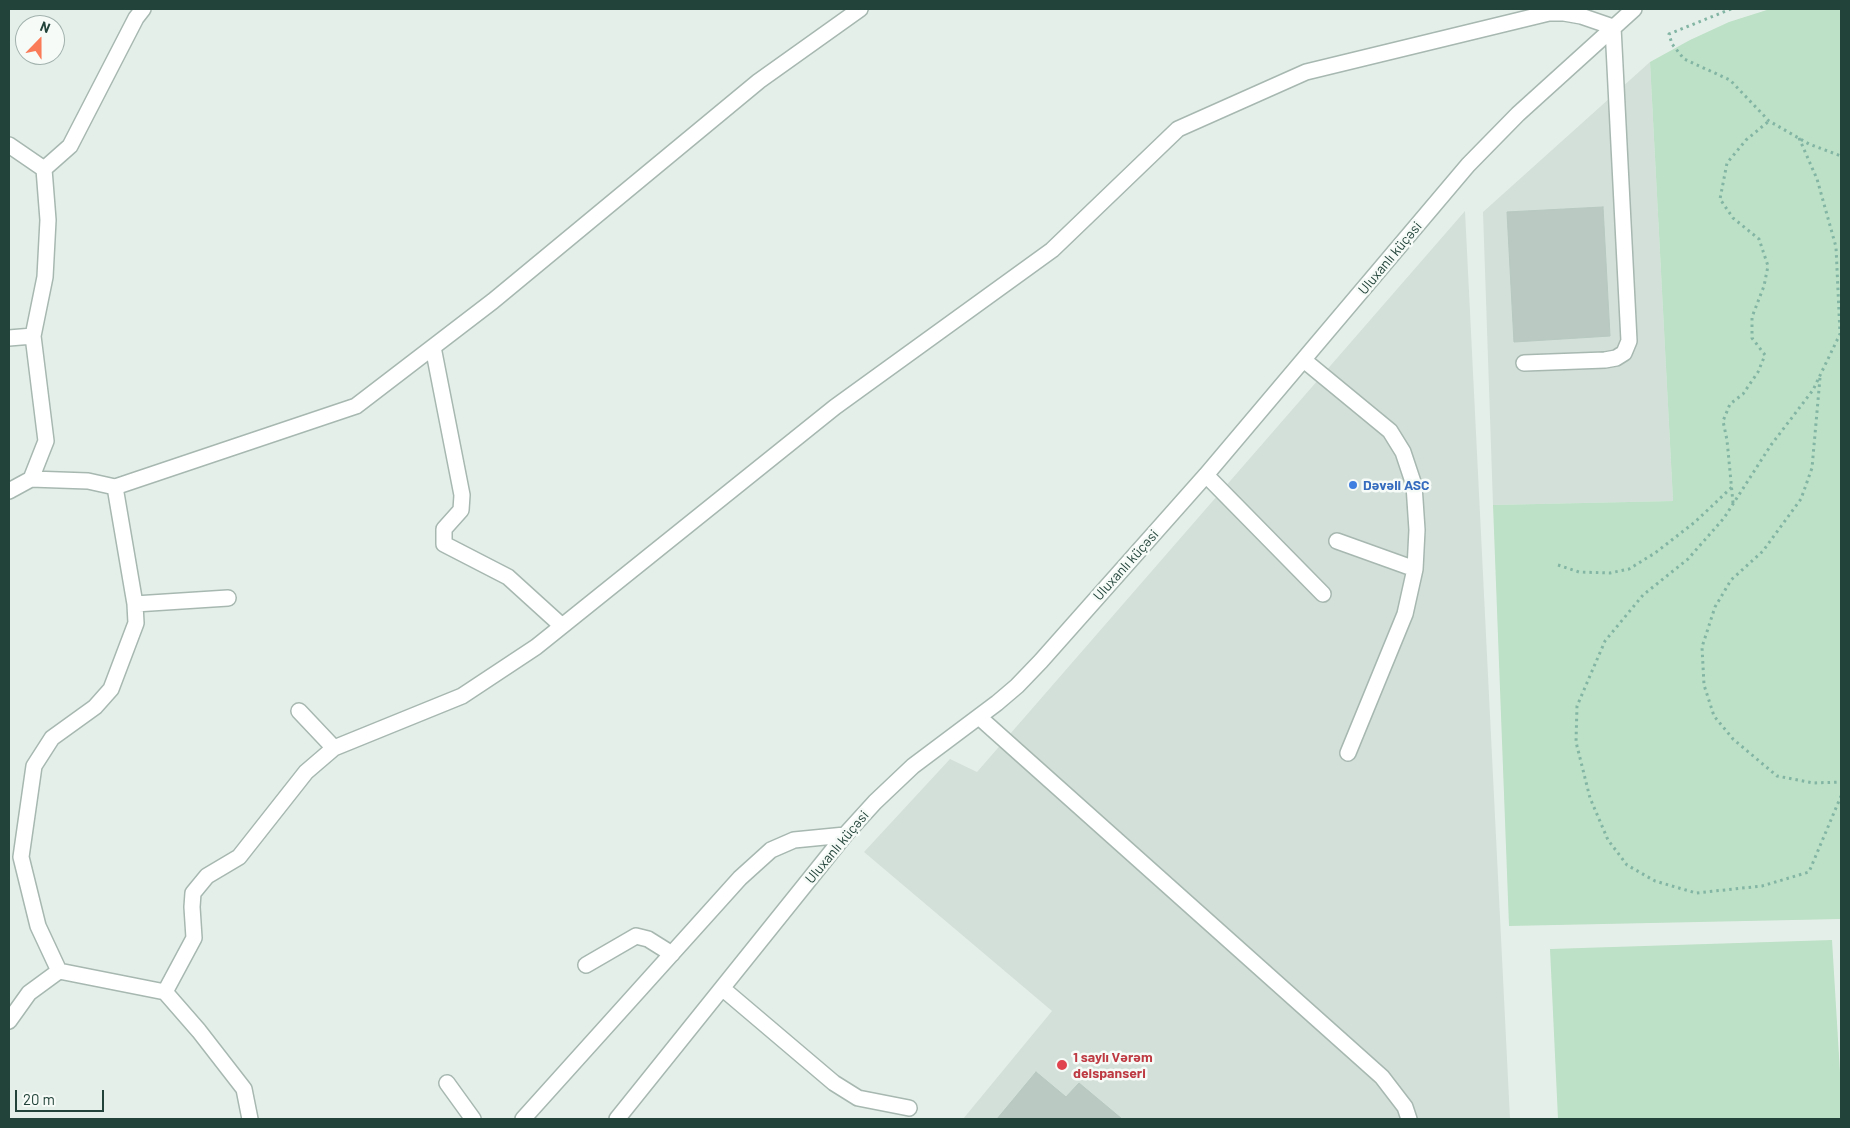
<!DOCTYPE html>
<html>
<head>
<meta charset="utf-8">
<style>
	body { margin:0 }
	#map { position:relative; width:1850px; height:1128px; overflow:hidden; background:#e5efea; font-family:Barlow,sans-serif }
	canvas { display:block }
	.frame { position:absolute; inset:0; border:10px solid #224339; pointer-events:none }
	.north { position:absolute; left:15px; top:15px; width:50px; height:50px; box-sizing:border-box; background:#f6fbf8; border:1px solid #a1b1ac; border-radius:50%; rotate:22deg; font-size:14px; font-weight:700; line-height:20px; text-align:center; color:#224339 }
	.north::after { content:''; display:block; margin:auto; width:18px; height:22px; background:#fa7b58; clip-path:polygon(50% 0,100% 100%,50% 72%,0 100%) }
	.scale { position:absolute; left:15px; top:1090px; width:89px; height:22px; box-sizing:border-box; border:2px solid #224339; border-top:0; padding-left:6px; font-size:15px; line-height:18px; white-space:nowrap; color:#224339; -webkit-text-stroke:4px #f6fbf8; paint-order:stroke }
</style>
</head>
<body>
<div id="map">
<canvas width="1850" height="1128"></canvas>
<div class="frame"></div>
<div class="north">N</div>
<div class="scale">20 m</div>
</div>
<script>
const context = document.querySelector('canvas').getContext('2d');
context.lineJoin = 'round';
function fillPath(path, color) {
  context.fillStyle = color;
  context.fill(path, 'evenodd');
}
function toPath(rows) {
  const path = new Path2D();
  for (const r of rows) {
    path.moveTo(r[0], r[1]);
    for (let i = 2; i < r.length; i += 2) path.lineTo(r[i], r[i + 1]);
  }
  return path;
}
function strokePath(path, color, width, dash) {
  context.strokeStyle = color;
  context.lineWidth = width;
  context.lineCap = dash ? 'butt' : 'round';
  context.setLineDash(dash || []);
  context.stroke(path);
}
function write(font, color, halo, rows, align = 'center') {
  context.font = font + ' Barlow,sans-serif';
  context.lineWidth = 5;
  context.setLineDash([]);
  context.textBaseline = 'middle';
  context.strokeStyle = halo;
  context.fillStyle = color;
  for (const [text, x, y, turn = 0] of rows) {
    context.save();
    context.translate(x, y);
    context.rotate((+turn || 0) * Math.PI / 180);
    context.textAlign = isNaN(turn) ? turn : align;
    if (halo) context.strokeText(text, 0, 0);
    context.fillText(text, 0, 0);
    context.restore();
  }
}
const built = toPath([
	[1650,62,1673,501,1493,505,1483,212],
	[1465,211,1510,1119,963,1119,1052,1011,864,852,950,759,977,772]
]);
const green = toPath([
	[1770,9,1841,9,1841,919,1509,926,1493,505,1673,501,1650,62,1690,40,1729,22],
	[1832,940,1841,1089,1841,1119,1558,1119,1550,949]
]);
const building = toPath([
	[1603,207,1610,336,1514,342,1507,212,1603,207],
	[1036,1072,1066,1097,1079,1083,1122,1119,997,1119,1036,1072]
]);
const path = toPath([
	[1731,9,1669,34,1672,44,1684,59,1730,80,1769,121,1809,144,1841,156],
	[1799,138,1817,179,1836,247,1840,334,1813,390,1771,445,1724,518,1688,559,1643,595,1605,641,1577,706,1576,742,1590,798,1608,840,1627,865,1655,881,1696,893,1762,886,1809,872,1841,796],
	[1820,378,1812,468,1801,499,1763,551,1731,580,1715,607,1702,647,1704,685,1714,716,1733,739,1777,776,1813,783,1841,782],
	[1733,503,1727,440,1723,421,1730,404,1743,394,1758,372,1765,355,1752,338,1752,317,1764,286,1768,266,1759,239,1733,218,1720,199,1727,163,1746,140,1769,121],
	[1558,565,1579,572,1610,573,1629,569,1655,553,1695,522,1732,487]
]);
const minor = toPath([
	[9,145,44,169],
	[9,338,33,336],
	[433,347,462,495,461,510,444,529,444,544,508,577,562,626],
	[1305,361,1390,431,1403,452,1414,485,1417,530,1415,569,1405,614,1348,753],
	[1206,475,1323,594],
	[31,479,46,441,33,336,45,277,48,220,44,169,70,146,136,18,143,9],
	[115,487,356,406,493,301,759,81,860,9],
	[9,491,31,479,88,481,115,487,135,604,136,623,111,689,95,707,52,738,34,766,21,857,38,926,59,971,165,992,199,1031,244,1089,250,1119],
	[1337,541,1415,569],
	[135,604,228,598],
	[299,711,334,748],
	[979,717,1382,1077,1405,1107,1409,1119],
	[586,965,636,936,648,939,672,954],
	[722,988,834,1083,858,1098,909,1108],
	[165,992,194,938,192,907,193,893,207,876,239,857,306,772,334,748,462,696,536,647,835,407,1052,250,1178,129,1306,72,1549,13,1564,13,1581,16,1613,27,1629,341,1624,353,1616,358,1605,360,1524,363],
	[9,1021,29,993,59,971],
	[447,1083,473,1119],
	[523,1119,740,878,771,850,794,840,845,835],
	[617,1119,845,835,875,802,913,766,997,703,1017,686,1041,661,1206,475,1468,165,1518,114,1634,9]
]);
const markers = [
	[1353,485,5,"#3f7fe0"],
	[1062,1065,6,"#e0444e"]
];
const streetNames = [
	["Uluxanlı küçəsi",1390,258,-50],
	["Uluxanlı küçəsi",1126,565,-48],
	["Uluxanlı küçəsi",837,847,-50]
];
const shopNames = [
	["Dəvəli ASC",1363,485]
];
const healthNames = [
	["1 saylı Vərəm",1073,1057],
	["deispanseri",1073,1073]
];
fillPath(built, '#d3dfd9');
fillPath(green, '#bde1c6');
fillPath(building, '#bacac3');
strokePath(building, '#b7c9c1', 1);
strokePath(minor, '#a7b8b1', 18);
strokePath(path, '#83b5a4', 3, [2.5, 4]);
strokePath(minor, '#fff', 15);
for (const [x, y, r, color] of markers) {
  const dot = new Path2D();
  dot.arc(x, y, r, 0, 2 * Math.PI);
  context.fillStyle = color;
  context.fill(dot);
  strokePath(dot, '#f6fbf8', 2);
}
write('14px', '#224339', '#f6fbf8', streetNames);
write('bold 14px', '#366cbe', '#f6fbf8', shopNames, 'left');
write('bold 14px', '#be3a42', '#f6fbf8', healthNames, 'left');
</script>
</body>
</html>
